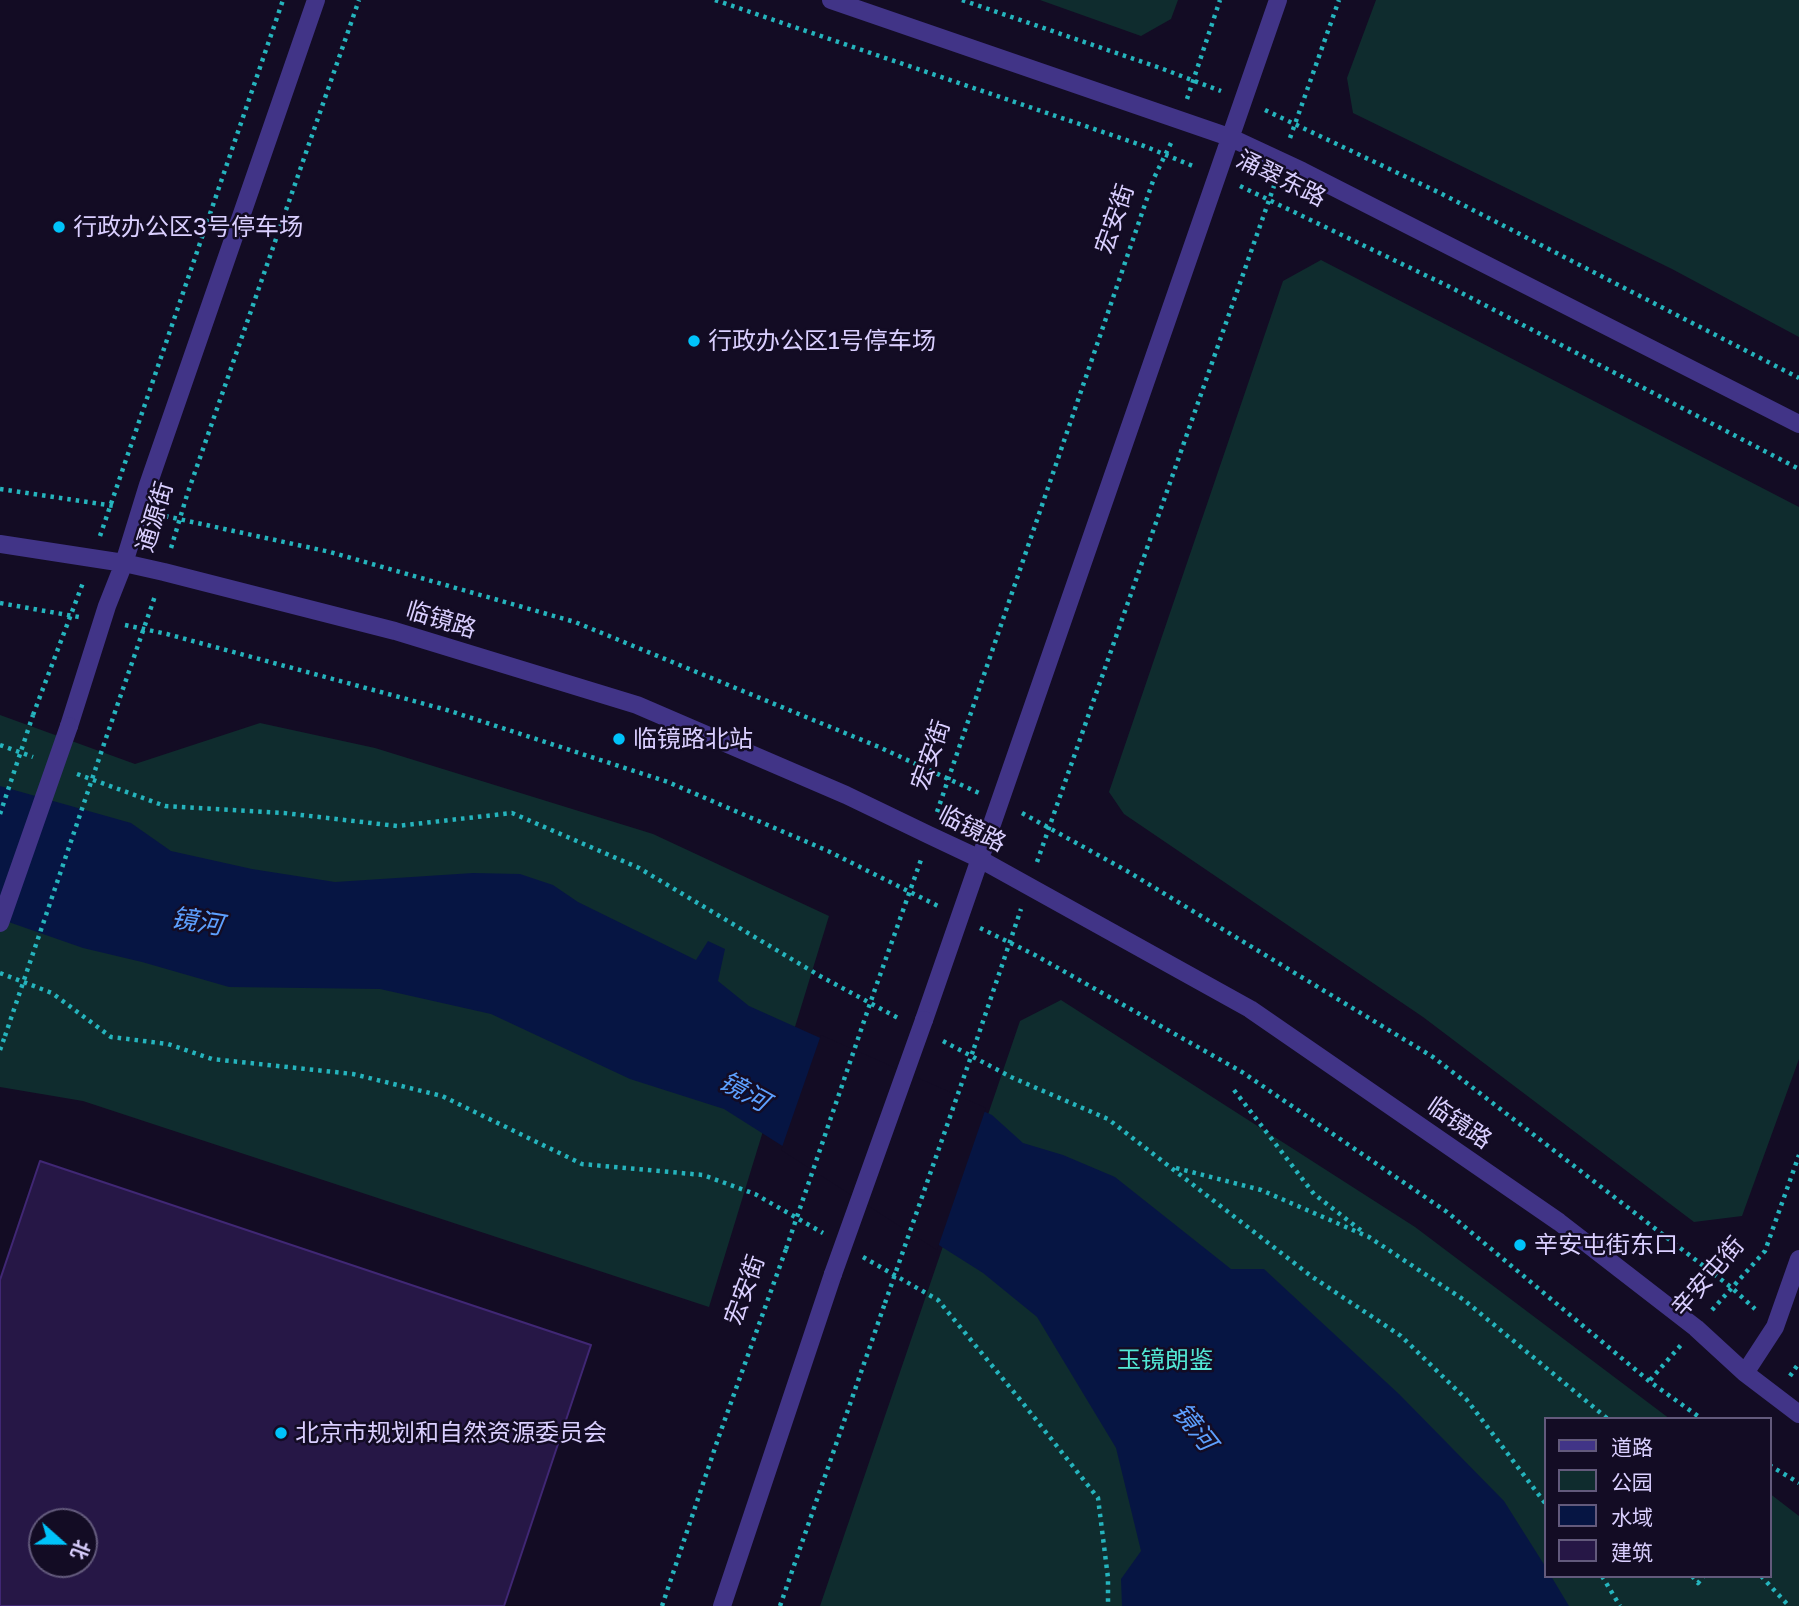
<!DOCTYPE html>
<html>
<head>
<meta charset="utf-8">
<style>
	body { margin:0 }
	#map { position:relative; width:1799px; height:1606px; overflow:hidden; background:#130c24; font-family:"Golos Text","Noto Sans SC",sans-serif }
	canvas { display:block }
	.legend { position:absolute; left:1544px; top:1417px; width:228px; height:161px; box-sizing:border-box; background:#130c24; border:2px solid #635a7c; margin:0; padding:9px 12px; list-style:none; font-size:21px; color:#dacfff }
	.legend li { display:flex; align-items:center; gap:14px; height:35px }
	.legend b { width:35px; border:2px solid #635a7c }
	.north { position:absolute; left:28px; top:1508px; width:70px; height:70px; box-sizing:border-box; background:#130c24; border:2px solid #635a7c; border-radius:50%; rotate:111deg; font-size:19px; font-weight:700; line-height:28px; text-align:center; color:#dacfff }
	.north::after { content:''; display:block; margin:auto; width:24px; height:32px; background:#00c3fa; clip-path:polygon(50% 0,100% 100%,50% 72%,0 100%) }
</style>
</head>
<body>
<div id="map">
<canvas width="1799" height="1606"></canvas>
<ul class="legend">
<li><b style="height:9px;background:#413487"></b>道路</li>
<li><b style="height:19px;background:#0f2c2e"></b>公园</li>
<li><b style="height:19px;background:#061543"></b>水域</li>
<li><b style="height:19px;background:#261746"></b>建筑</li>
</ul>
<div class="north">北</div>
</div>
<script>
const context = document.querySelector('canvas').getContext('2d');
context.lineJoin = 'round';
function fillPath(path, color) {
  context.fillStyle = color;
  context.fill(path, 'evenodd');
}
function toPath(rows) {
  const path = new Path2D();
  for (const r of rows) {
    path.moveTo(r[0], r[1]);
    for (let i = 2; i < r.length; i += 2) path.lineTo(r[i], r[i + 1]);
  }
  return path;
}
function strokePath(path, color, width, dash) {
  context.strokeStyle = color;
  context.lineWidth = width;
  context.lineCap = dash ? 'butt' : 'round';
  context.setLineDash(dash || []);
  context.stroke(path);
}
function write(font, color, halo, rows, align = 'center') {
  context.font = font + ' "Golos Text","Noto Sans SC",sans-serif';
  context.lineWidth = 5;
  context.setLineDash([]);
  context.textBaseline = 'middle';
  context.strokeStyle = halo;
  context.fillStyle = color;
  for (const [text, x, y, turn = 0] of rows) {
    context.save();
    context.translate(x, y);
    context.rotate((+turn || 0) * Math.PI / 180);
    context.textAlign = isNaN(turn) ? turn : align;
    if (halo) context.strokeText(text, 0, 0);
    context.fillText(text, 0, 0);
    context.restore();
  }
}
const green = toPath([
	[1040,0,1178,0,1171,19,1141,36],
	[1376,0,1799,0,1799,337,1672,269,1353,113,1347,78],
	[1321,260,1799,507,1799,1059,1742,1216,1694,1222,1423,1017,1124,814,1109,792,1283,281],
	[0,715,135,764,260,723,375,748,653,834,829,916,709,1307,83,1101,0,1087],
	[1061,1000,1415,1227,1670,1419,1545,1419,1545,1576,1769,1576,1769,1493,1799,1516,1799,1606,820,1606,1020,1021]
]);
const water = toPath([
	[0,786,131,823,171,851,252,869,335,882,473,873,520,874,553,885,578,902,696,960,708,941,725,949,718,981,749,1006,992,1115,1023,1143,1063,1155,1115,1177,1231,1269,1264,1269,1399,1394,1504,1501,1545,1566,1545,1576,1551,1576,1569,1606,1122,1606,1121,1579,1141,1551,1116,1448,1037,1317,983,1273,724,1109,630,1079,491,1014,380,989,229,987,142,962,83,948,0,919]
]);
const pier = toPath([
	[821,1035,986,1108,937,1250,781,1150]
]);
const building = toPath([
	[40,1161,591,1345,504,1606,0,1606,0,1280,40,1161],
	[42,1522,84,1522,84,1564,42,1564,42,1522]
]);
const path = toPath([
	[715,0,1144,146,1193,166],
	[962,0,1163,69,1221,91],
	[1187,99,1220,0],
	[1265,110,1440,193,1799,378],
	[1290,138,1339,0],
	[1240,186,1452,288,1799,469],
	[0,489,115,506],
	[165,516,330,552,575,622,879,747,979,793],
	[100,536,283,0],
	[171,548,187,495,359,0],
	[0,603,79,617],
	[125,625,167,634,447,710,668,782,828,851,938,906],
	[33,715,84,580],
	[106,738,155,596],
	[0,745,33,757],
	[77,774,165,806,284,813,397,826,512,813,639,868,820,976,898,1018],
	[937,812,1154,178,1171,143],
	[1022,813,1127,871,1433,1057,1732,1288,1755,1309],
	[1037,862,1274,186],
	[980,928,1035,955,1242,1072,1447,1212,1649,1381,1702,1419],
	[0,973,52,993,111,1037,168,1044,212,1059,353,1074,442,1096,582,1164,703,1175,755,1194,823,1233],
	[874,992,922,857],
	[943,1041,1011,1077,1108,1119,1311,1276,1401,1336,1467,1400,1545,1503],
	[974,1048,1021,909],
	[0,1050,5,1036],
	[1234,1090,1314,1194,1363,1232],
	[1176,1168,1261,1190,1369,1237,1464,1300,1608,1419],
	[863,1257,938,1300,1022,1402,1098,1498,1108,1578,1108,1606],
	[1712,1310,1765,1251,1799,1155],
	[1790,1376,1799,1363],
	[1650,1380,1681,1345],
	[1769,1465,1799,1483],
	[1602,1576,1620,1606],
	[1692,1576,1698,1583,1704,1576],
	[1761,1576,1789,1606],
	[662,1606,719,1436,786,1249],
	[780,1606,885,1303]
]);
const minor = toPath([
	[831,0,1229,137,1302,171,1799,424],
	[0,544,124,563,164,572,395,631,637,705,846,795,929,835,978,858,1250,1009,1559,1222,1696,1328,1745,1373,1799,1414],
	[69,726,107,606,124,563,148,485,316,0],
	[924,1020,1278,0],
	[1745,1373,1775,1327,1799,1259],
	[722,1606,833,1274]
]);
const pathBridge = toPath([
	[0,814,33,715],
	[5,1036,106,738],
	[786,1249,874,992],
	[885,1303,974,1048]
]);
const minorBridge = toPath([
	[0,923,69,726],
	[833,1274,924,1020]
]);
const markers = [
	[59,227,7,"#00c3fa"],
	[694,341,7,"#00c3fa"],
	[619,739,7,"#00c3fa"],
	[1520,1245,7,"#00c3fa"],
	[281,1433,7,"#00c3fa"]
];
const streetNames = [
	["涌翠东路",1281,179,26],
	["宏安街",1115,219,-71],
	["通源街",155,517,-73],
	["临镜路",441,620,17],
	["宏安街",931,755,-71],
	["临镜路",972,829,27],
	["临镜路",1459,1123,34],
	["辛安屯街",1708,1277,-49],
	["宏安街",745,1290,-70]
];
const poiNames = [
	["行政办公区3号停车场",73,227],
	["行政办公区1号停车场",708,341],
	["临镜路北站",633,739],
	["辛安屯街东口",1534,1245],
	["北京市规划和自然资源委员会",295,1433]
];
const parkNames = [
	["玉镜朗鉴",1165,1360]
];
const waterNames = [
	["镜河",197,922,9],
	["镜河",744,1092,29],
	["镜河",1194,1427,52]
];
fillPath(green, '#0f2c2e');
fillPath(water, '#061543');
fillPath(pier, '#130c24');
fillPath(building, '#261746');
strokePath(building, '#402774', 2);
strokePath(path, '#25b4bd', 4.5, [3.5, 5]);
strokePath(minor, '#413487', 18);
strokePath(pathBridge, '#25b4bd', 4.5, [3.5, 5]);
strokePath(minorBridge, '#413487', 18);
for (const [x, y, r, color] of markers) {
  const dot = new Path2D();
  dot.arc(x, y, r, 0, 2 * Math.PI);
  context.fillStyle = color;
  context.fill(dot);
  strokePath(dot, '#130c24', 2.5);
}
write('24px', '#dacfff', '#130c24', streetNames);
write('24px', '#dacfff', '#130c24', poiNames, 'left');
write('24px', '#52e8d5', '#130c24', parkNames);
write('italic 26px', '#5da0ff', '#130c24', waterNames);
</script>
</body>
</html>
